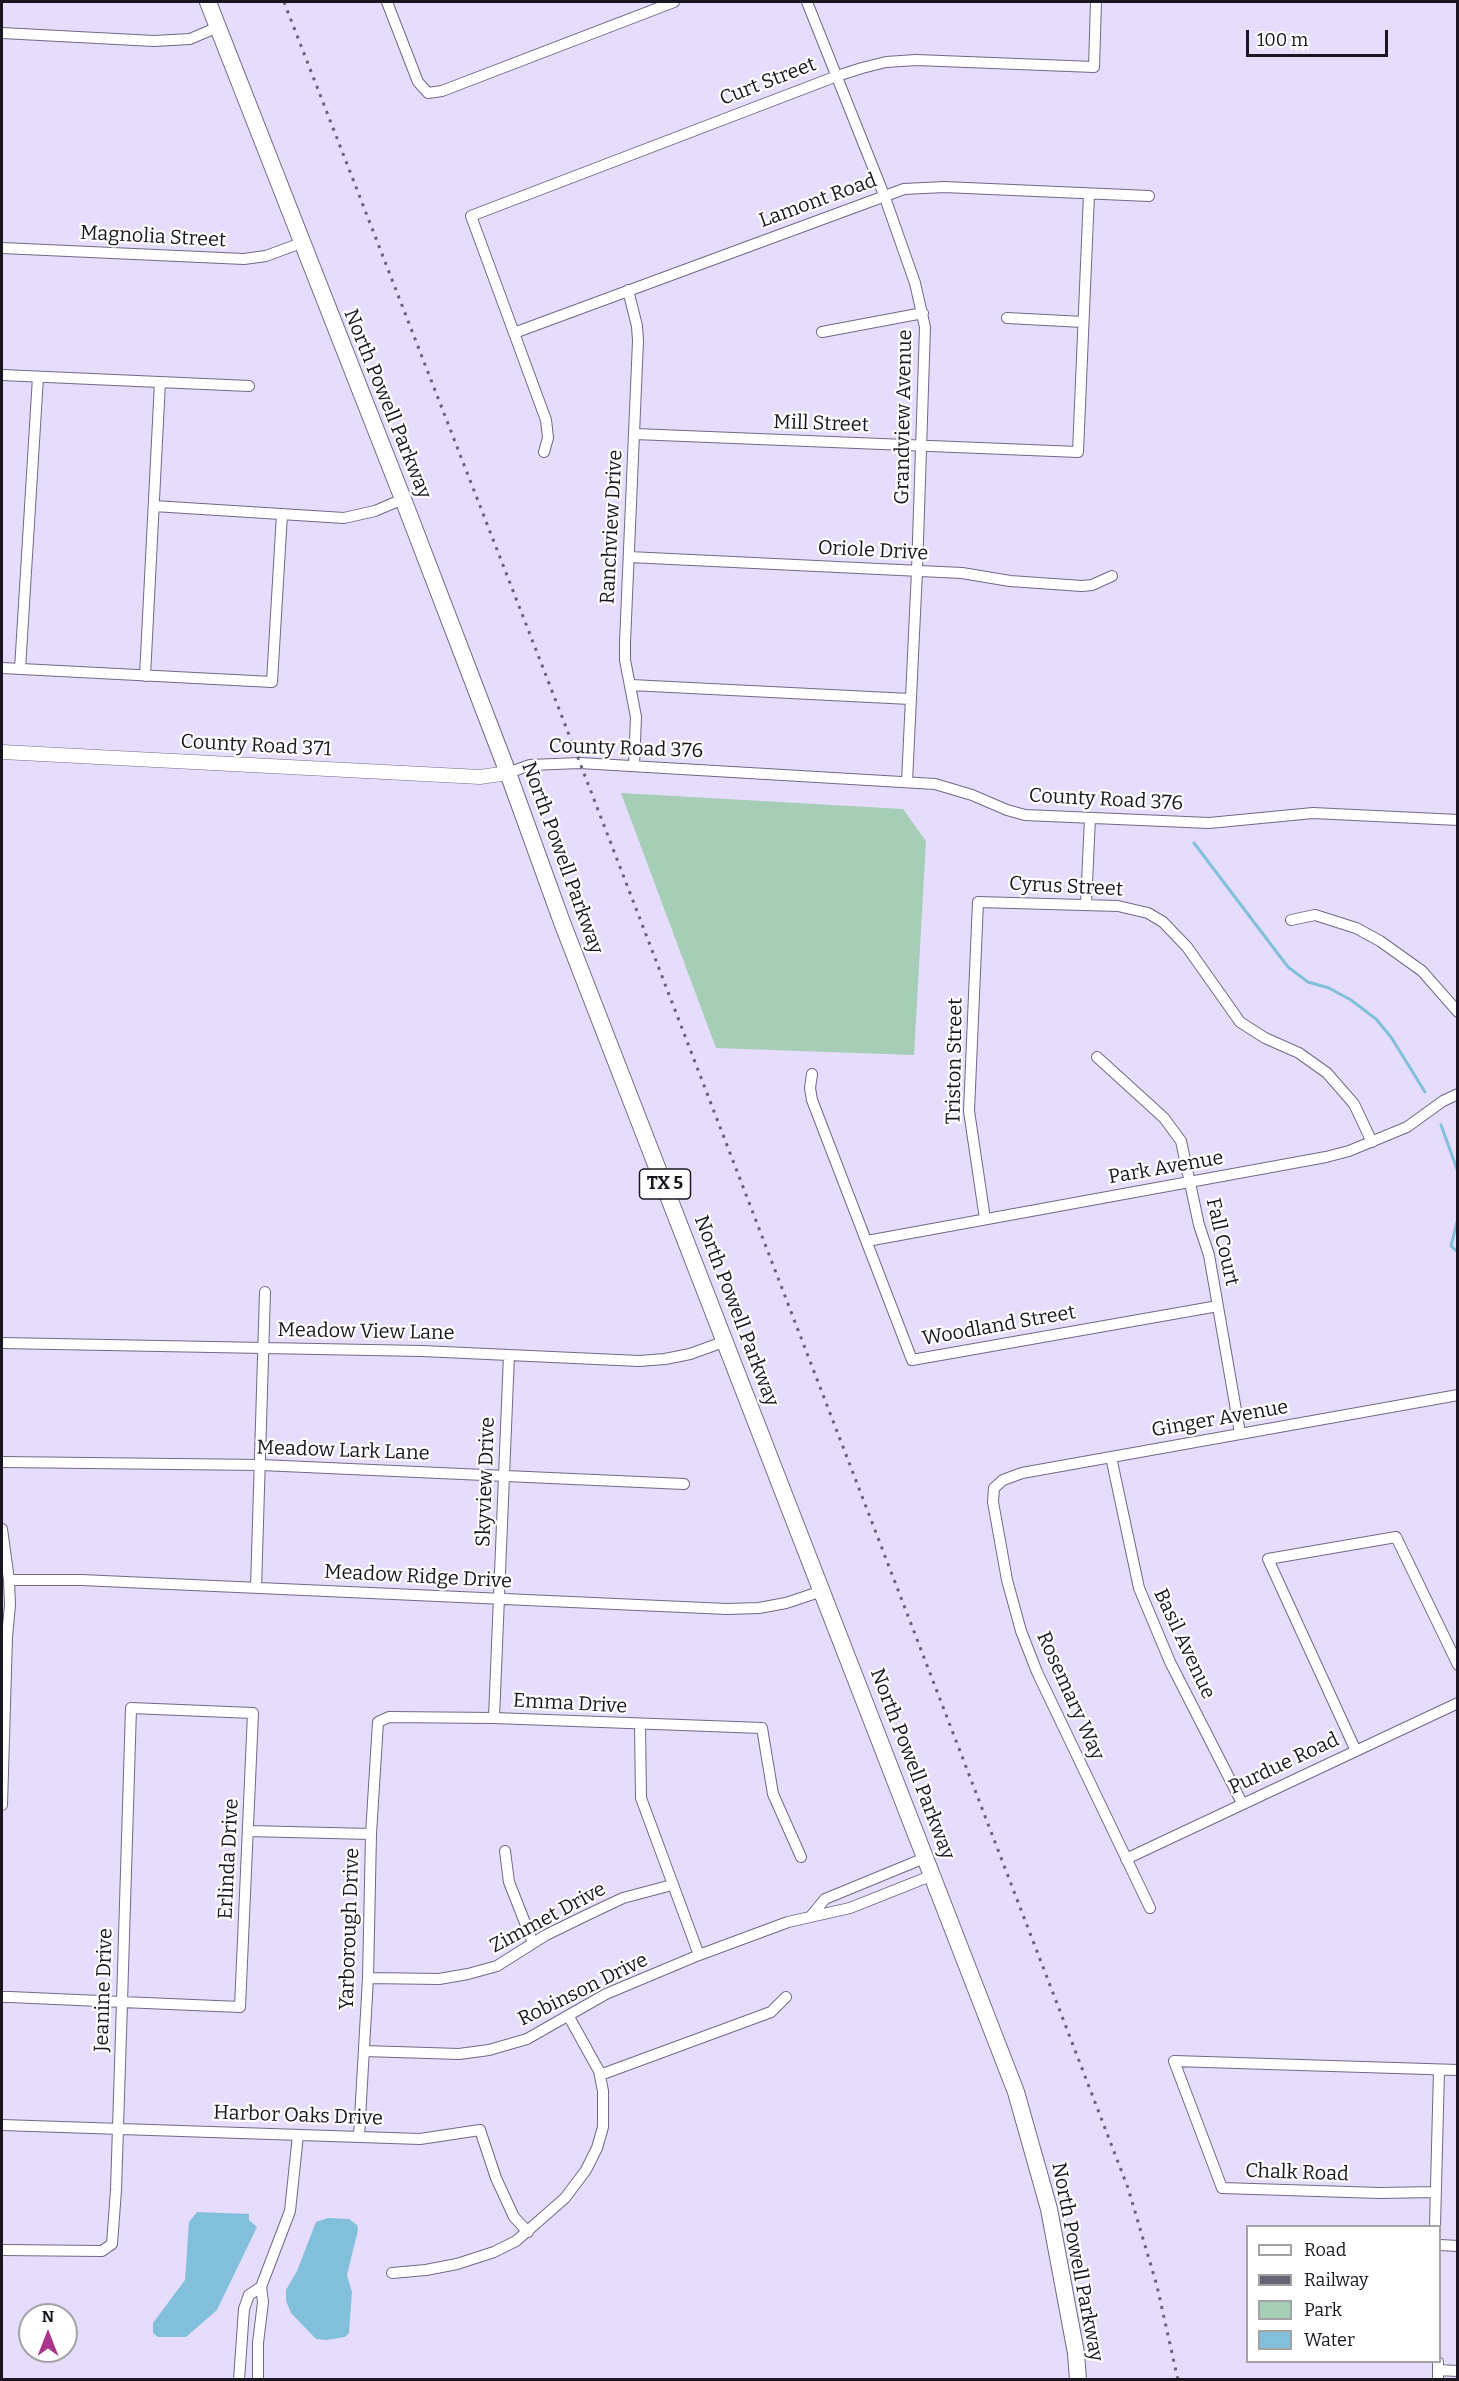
<!DOCTYPE html>
<html>
<head>
<meta charset="utf-8">
<style>
	body { margin:0 }
	#map { position:relative; width:1459px; height:2381px; overflow:hidden; background:#e6ddfc; font-family:Bitter,serif }
	canvas { display:block }
	.frame { position:absolute; inset:0; border:3px solid #1a1621; pointer-events:none }
	.legend { position:absolute; left:1246px; top:2225px; width:195px; height:138px; box-sizing:border-box; background:#fff; border:2px solid #a3a2a6; margin:0; padding:8px 10px; list-style:none; font-size:18px; color:#1a1621 }
	.legend li { display:flex; align-items:center; gap:12px; height:30px }
	.legend b { width:30px; border:2px solid #a3a2a6 }
	.north { position:absolute; left:18px; top:2303px; width:60px; height:60px; box-sizing:border-box; background:#fff; border:2px solid #a3a2a6; border-radius:50%; rotate:0deg; font-size:16px; font-weight:700; line-height:24px; text-align:center; color:#1a1621 }
	.north::after { content:''; display:block; margin:auto; width:21px; height:27px; background:#aa348a; clip-path:polygon(50% 0,100% 100%,50% 72%,0 100%) }
	.scale { position:absolute; left:1246px; top:30px; width:142px; height:27px; box-sizing:border-box; border:3px solid #1a1621; border-top:0; padding-left:8px; font-size:18px; line-height:21px; white-space:nowrap; color:#1a1621; -webkit-text-stroke:4px #fff; paint-order:stroke }
</style>
</head>
<body>
<div id="map">
<canvas width="1459" height="2381"></canvas>
<div class="frame"></div>
<ul class="legend">
<li><b style="height:8px;background:#fff"></b>Road</li>
<li><b style="height:8px;background:#696376"></b>Railway</li>
<li><b style="height:16px;background:#a6cdb5"></b>Park</li>
<li><b style="height:16px;background:#81bfdb"></b>Water</li>
</ul>
<div class="north">N</div>
<div class="scale">100 m</div>
</div>
<script>
const context = document.querySelector('canvas').getContext('2d');
context.lineJoin = 'round';
function fillPath(path, color) {
  context.fillStyle = color;
  context.fill(path, 'evenodd');
}
function toPath(rows) {
  const path = new Path2D();
  for (const r of rows) {
    path.moveTo(r[0], r[1]);
    for (let i = 2; i < r.length; i += 2) path.lineTo(r[i], r[i + 1]);
  }
  return path;
}
function strokePath(path, color, width, dash) {
  context.strokeStyle = color;
  context.lineWidth = width;
  context.lineCap = dash ? 'butt' : 'round';
  context.setLineDash(dash || []);
  context.stroke(path);
}
function write(font, color, halo, rows, align = 'center') {
  context.font = font + ' Bitter,serif';
  context.lineWidth = 4.5;
  context.setLineDash([]);
  context.textBaseline = 'middle';
  context.strokeStyle = halo;
  context.fillStyle = color;
  for (const [text, x, y, turn = 0] of rows) {
    context.save();
    context.translate(x, y);
    context.rotate((+turn || 0) * Math.PI / 180);
    context.textAlign = isNaN(turn) ? turn : align;
    if (halo) context.strokeText(text, 0, 0);
    context.fillText(text, 0, 0);
    context.restore();
  }
}
const green = toPath([
	[621,793,903,809,926,841,914,1055,716,1048]
]);
const water = toPath([
	[197,2212,249,2214,249,2220,257,2227,217,2310,186,2337,158,2337,153,2333,153,2323,185,2280,189,2222],
	[328,2218,349,2219,357,2225,358,2230,347,2275,352,2292,349,2333,345,2337,326,2340,316,2339,291,2313,286,2301,286,2290,297,2271,316,2222]
]);
const stream = toPath([
	[1194,843,1288,967,1308,982,1329,988,1351,1000,1376,1019,1391,1037,1425,1092],
	[1441,1125,1458,1172],
	[1458,1218,1451,1246,1458,1252]
]);
const minor = toPath([
	[387,2,418,82,428,93,442,91,674,2],
	[807,2,884,195,915,283,925,327,917,571,907,782],
	[2,33,154,41,190,39,218,27],
	[2,248,244,259,266,256,301,243],
	[628,290,637,326,638,341,625,642,625,660,636,717,634,766],
	[1007,318,1083,322],
	[822,332,923,313],
	[514,333,904,189,944,187,1149,196],
	[2,375,249,386],
	[635,434,1078,452,1089,194],
	[544,452,548,438,546,420,471,216,837,76,862,68,886,62,916,60,1094,67,1096,2],
	[154,506,344,518,375,511,403,499],
	[629,557,962,573,1010,581,1082,586,1092,585,1112,576],
	[2,668,272,682,282,514],
	[20,669,38,377],
	[145,676,160,382],
	[631,685,910,699],
	[508,773,530,765,580,763,935,784,972,795,1007,810,1025,815,1209,823,1313,813,1458,820],
	[1086,904,1090,818],
	[1291,920,1315,915,1356,928,1380,941,1422,971,1458,1012],
	[1097,1057,1164,1118,1181,1141,1199,1225,1209,1255,1240,1433],
	[812,1074,810,1088,812,1100,912,1360,1218,1306],
	[985,1219,969,1111,978,902,1118,906,1148,913,1163,922,1187,947,1240,1022,1265,1038,1299,1053,1327,1073,1354,1104,1372,1142],
	[867,1241,1326,1157,1349,1151,1407,1127,1443,1101,1458,1094],
	[2,1343,422,1351,639,1361,665,1359,690,1354,726,1341],
	[1111,1457,1139,1588,1170,1662,1242,1803],
	[2,1462,261,1465,684,1484],
	[2,1529,9,1580,10,1605,7,1637,2,1805],
	[9,1580,81,1580,727,1609,759,1608,786,1603,822,1591],
	[256,1588,265,1292],
	[494,1718,509,1355],
	[640,1725,641,1798,699,1955],
	[1356,1751,1268,1559,1396,1537,1458,1665],
	[248,1831,371,1834],
	[505,1851,509,1882,533,1943],
	[1126,1859,1458,1703],
	[1150,1908,1037,1672,1021,1631,1007,1580,993,1502,994,1488,1003,1480,1022,1473,1458,1395],
	[811,1916,825,1899,927,1857],
	[368,1978,439,1979,468,1974,497,1966,546,1935,587,1915,623,1898,672,1885],
	[2,1997,10,1997,122,2002,240,2007,253,1713,131,1708,122,2002,116,2190,112,2244,102,2251,2,2250],
	[364,2051,459,2054,489,2050,527,2039,606,1994,699,1955,788,1922,850,1908,933,1875],
	[600,2075,771,2012,786,1997],
	[2,2125,420,2139,480,2130,496,2178,514,2217,528,2232],
	[359,2136,368,1978,371,1834,378,1722,389,1717,494,1718,762,1728,773,1794,801,1857],
	[1435,2192,1380,2193,1222,2188,1174,2061,1458,2070],
	[1435,2226,1439,2070],
	[1440,2245,1458,2246],
	[392,2273,426,2270,457,2264,494,2252,516,2241,565,2198,586,2170,597,2148,603,2127,603,2091,599,2071,569,2017],
	[1438,2370,1458,2371],
	[239,2380,244,2309,249,2295,261,2287],
	[258,2380,258,2343,263,2302,261,2287,290,2211,298,2135],
	[1438,2380,1438,2362]
]);
const tertiary = toPath([
	[2,752,480,777,508,773]
]);
const primary = toPath([
	[208,2,403,499,508,773,563,925,1016,2092,1049,2209,1076,2353,1078,2380]
]);
const rail = toPath([
	[284,2,580,763,1128,2188,1157,2286,1178,2380]
]);
const shields = [
	[665,1184,51]
];
const shieldNames = [
	["TX 5",665,1184]
];
const streetNames = [
	["Curt Street",768,82,-21],
	["Lamont Road",818,201,-20],
	["Magnolia Street",153,237,3],
	["North Powell Parkway",387,404,68],
	["Grandview Avenue",904,417,-89],
	["Mill Street",821,424,2],
	["Ranchview Drive",612,527,-87],
	["Oriole Drive",873,551,3],
	["County Road 371",256,746,3],
	["County Road 376",626,749,2],
	["County Road 376",1106,800,3],
	["North Powell Parkway",562,858,70],
	["Cyrus Street",1066,887,3],
	["Triston Street",955,1061,-89],
	["Park Avenue",1166,1168,-10],
	["Fall Court",1222,1242,77],
	["North Powell Parkway",736,1311,69],
	["Woodland Street",999,1326,-10],
	["Meadow View Lane",366,1332,1],
	["Ginger Avenue",1220,1419,-10],
	["Meadow Lark Lane",343,1451,2],
	["Skyview Drive",486,1482,-88],
	["Meadow Ridge Drive",418,1577,3],
	["Basil Avenue",1184,1644,65],
	["Rosemary Way",1070,1696,66],
	["Emma Drive",570,1704,3],
	["North Powell Parkway",912,1764,69],
	["Purdue Road",1284,1764,-25],
	["Erlinda Drive",229,1859,-87],
	["Zimmet Drive",548,1918,-28],
	["Yarborough Drive",350,1929,-88],
	["Jeanine Drive",104,1990,-88],
	["Robinson Drive",583,1990,-26],
	["Harbor Oaks Drive",298,2116,2],
	["Chalk Road",1297,2173,2],
	["North Powell Parkway",1077,2262,79]
];
fillPath(green, '#a6cdb5');
fillPath(water, '#81bfdb');
strokePath(stream, '#81bfdb', 3);
strokePath(minor, '#716984', 12);
strokePath(tertiary, '#716984', 15);
strokePath(primary, '#716984', 18);
strokePath(minor, '#fff', 10);
strokePath(tertiary, '#fff', 14);
strokePath(primary, '#fff', 16);
strokePath(rail, '#696376', 3, [3, 6]);
for (const [x, y, w] of shields) {
  const box = new Path2D();
  box.roundRect(x - w / 2, y - 15, w, 30, 4.5);
  context.fillStyle = '#fff';
  context.fill(box);
  strokePath(box, '#1a1621', 1.5);
}
write('bold 18px', '#1a1621', null, shieldNames);
write('20px', '#1a1621', '#fff', streetNames);
</script>
</body>
</html>
